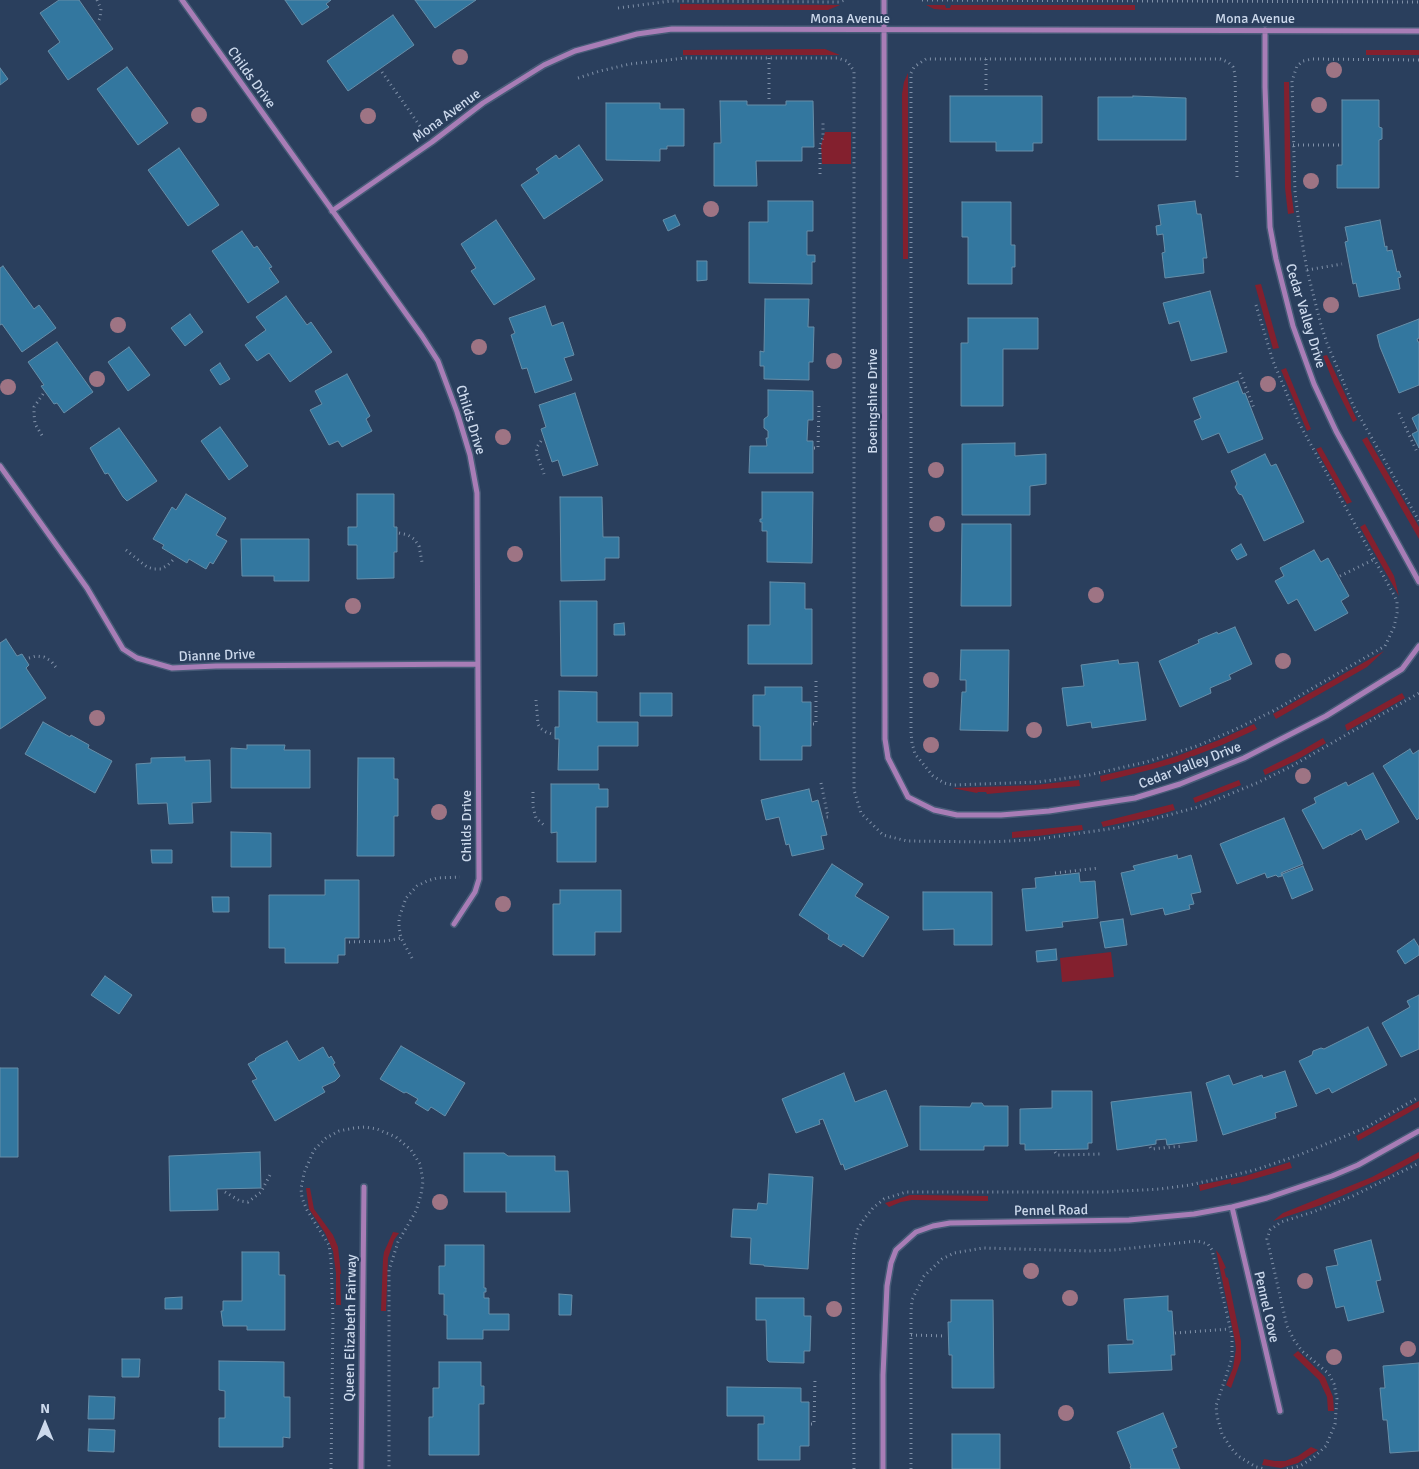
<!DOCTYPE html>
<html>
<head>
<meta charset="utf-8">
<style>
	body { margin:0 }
	#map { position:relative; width:1419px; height:1469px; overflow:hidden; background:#2a3f5d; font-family:Signika,sans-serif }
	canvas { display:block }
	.north { position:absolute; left:20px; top:1399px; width:50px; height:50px; -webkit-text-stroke:4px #2a3f5d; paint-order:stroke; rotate:0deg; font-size:14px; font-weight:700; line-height:20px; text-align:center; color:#ccd9ec }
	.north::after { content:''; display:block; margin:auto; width:18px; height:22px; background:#ccd9ec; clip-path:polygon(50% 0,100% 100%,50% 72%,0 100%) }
</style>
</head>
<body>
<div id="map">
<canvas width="1419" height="1469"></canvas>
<div class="north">N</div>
</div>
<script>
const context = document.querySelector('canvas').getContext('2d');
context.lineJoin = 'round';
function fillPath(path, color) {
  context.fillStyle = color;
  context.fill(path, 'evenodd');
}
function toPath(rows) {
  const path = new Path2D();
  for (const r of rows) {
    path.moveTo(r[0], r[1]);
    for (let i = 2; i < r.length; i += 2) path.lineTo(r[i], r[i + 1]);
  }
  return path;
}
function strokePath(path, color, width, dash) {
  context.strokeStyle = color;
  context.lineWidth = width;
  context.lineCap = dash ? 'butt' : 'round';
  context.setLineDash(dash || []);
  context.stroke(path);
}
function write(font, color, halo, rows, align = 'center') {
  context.font = font + ' Signika,sans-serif';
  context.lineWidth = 4;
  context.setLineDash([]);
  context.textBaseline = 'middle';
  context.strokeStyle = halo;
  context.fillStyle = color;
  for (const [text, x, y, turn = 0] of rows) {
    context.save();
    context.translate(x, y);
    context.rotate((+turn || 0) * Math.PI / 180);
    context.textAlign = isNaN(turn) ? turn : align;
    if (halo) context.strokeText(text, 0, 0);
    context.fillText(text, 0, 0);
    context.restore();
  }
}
const green = toPath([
	[680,4,840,5,828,10,680,10],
	[926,5,945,5,946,8,950,8,951,5,1135,5,1135,10,945,10,934,9],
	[825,49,840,55,683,55,683,50],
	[1366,50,1419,50,1419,55,1366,55],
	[908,73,908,259,903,259,902,94,904,82],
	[1284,82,1289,82,1291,190,1294,213,1288,214,1285,188],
	[825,132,851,132,851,164,822,164,821,145],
	[1261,284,1279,348,1273,349,1255,285],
	[1327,355,1357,420,1353,422,1334,384,1323,356],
	[1286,368,1311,429,1307,431,1281,370],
	[1367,437,1419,527,1419,539,1362,440],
	[1321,447,1352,502,1347,504,1316,449],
	[1365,524,1394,576,1399,596,1360,527],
	[1384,651,1367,667,1276,719,1273,714],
	[1402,693,1405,698,1347,731,1345,725],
	[1254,724,1257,729,1222,745,1181,761,1153,769,1101,782,1100,776,1151,764,1177,756,1219,740],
	[1323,738,1326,743,1295,761,1265,775,1263,770,1299,752],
	[1079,780,1080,786,1009,792,987,794,986,792,978,792,977,793,952,788,1036,785],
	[1239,780,1241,785,1195,803,1193,798],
	[1173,804,1175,810,1154,816,1103,827,1101,822],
	[1082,825,1083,830,1038,836,1012,838,1012,832],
	[1111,952,1114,977,1062,982,1060,958],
	[1419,1101,1419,1107,1358,1141,1356,1136],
	[1419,1152,1419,1158,1389,1175,1321,1205,1273,1221,1283,1213,1372,1177],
	[1290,1162,1292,1168,1243,1182,1231,1185,1231,1183,1200,1191,1199,1185,1245,1176],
	[306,1188,310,1188,314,1209,333,1235,338,1247,341,1274,340,1274,341,1305,336,1305,336,1273,333,1251,325,1233,309,1209],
	[910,1195,921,1195,988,1196,988,1201,912,1200,901,1202,889,1207,885,1203],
	[393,1232,399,1233,394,1240,388,1258,386,1311,381,1311,383,1259,384,1252],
	[1216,1250,1220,1255,1226,1268,1224,1269,1226,1277,1228,1278,1241,1341,1241,1360,1231,1388,1226,1385,1233,1368,1236,1349,1235,1341],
	[1298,1351,1325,1377,1333,1397,1334,1411,1328,1411,1327,1397,1319,1380,1293,1355],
	[1311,1447,1318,1450,1298,1463,1281,1468,1262,1465,1264,1459,1275,1461,1285,1461,1298,1456]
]);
const building = toPath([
	[59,0,79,0,113,49,68,80,48,51,60,42,40,13,59,0],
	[285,0,331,0,326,4,329,7,302,25,285,0],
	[415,0,476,0,435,28,415,0],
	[393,15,414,45,348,91,327,61,393,15],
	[127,67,168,123,138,145,97,89,127,67],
	[0,68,8,79,0,85,0,68],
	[950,96,1042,96,1042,143,1033,143,1033,151,996,151,996,142,950,142,950,96],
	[1133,96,1186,98,1186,140,1098,140,1098,97,1133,97,1133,96],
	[1342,100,1379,100,1379,127,1382,128,1382,139,1379,140,1379,188,1337,188,1337,165,1342,165,1342,100],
	[720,101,747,101,747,105,786,105,786,101,813,101,814,147,802,147,802,161,756,161,757,186,714,186,714,143,721,143,720,101],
	[606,103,660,103,660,109,684,109,684,146,667,146,667,149,660,149,660,161,606,160,606,103],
	[579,145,603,180,544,219,521,185,539,173,536,169,556,155,559,159,579,145],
	[179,148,219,205,188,226,148,170,179,148],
	[768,201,813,201,813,231,807,231,807,255,815,255,815,262,812,262,812,284,749,283,749,222,768,222,768,201],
	[1195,201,1197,214,1201,214,1207,258,1203,258,1204,273,1165,278,1162,253,1165,252,1163,234,1157,235,1156,226,1161,225,1158,205,1195,201],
	[962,202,1011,202,1011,245,1015,245,1015,267,1012,267,1012,284,968,284,968,237,962,237,962,202],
	[675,215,680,225,668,231,663,220,675,215],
	[496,220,535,279,494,305,471,271,476,268,461,244,496,220],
	[1380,220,1385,247,1387,246,1387,251,1392,250,1397,272,1399,271,1401,277,1398,278,1400,289,1359,297,1356,283,1353,284,1345,242,1348,241,1345,227,1380,220],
	[242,231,254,248,257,246,272,267,269,268,279,282,248,303,212,251,242,231],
	[697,261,707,261,707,280,697,281,697,261],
	[3,266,34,309,39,305,56,328,22,352,2,324,0,325,0,268,3,266],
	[1210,291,1227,352,1191,361,1179,321,1169,324,1163,303,1210,291],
	[286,296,307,325,311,322,332,352,290,382,269,353,257,361,245,345,266,330,256,317,286,296],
	[765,299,809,299,808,327,814,327,813,362,809,362,809,380,764,379,764,366,760,366,760,351,764,352,765,299],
	[545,306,552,326,563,322,574,355,564,358,572,380,535,393,527,368,522,369,511,335,515,333,509,318,545,306],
	[190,314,203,332,185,346,171,328,190,314],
	[968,318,1038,318,1038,349,1003,349,1003,406,961,406,961,343,968,343,968,318],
	[1419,319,1419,338,1417,339,1418,342,1419,342,1419,385,1399,393,1380,347,1377,335,1419,319],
	[57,342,93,392,64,413,57,403,54,404,41,386,44,385,28,362,57,342],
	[129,347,150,375,128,391,108,362,129,347],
	[220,363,230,379,220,385,210,370,220,363],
	[347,374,370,416,366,419,372,431,342,447,338,441,329,445,310,410,322,404,315,391,347,374],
	[1238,381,1243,394,1245,393,1263,439,1228,453,1219,433,1202,440,1194,421,1201,418,1193,398,1238,381],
	[768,390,813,391,813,420,808,420,807,441,813,441,813,473,749,473,750,446,767,446,766,438,768,438,768,431,764,428,764,419,768,416,768,390],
	[575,393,598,465,563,476,558,460,552,462,541,429,546,427,539,405,575,393],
	[1419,414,1419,448,1412,434,1418,431,1412,418,1419,414],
	[220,427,248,466,229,480,201,441,220,427],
	[119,428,157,481,127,501,123,497,108,473,105,474,90,448,119,428],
	[1015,443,1015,456,1046,454,1046,484,1030,486,1030,515,962,515,962,444,1015,443],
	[1265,454,1271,466,1276,464,1304,522,1264,541,1242,495,1239,494,1235,487,1237,484,1231,471,1265,454],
	[762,492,813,492,812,563,767,562,767,531,762,531,762,522,760,522,760,519,762,519,762,492],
	[186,494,226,518,216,535,227,541,213,564,210,562,206,569,189,559,187,563,162,548,164,545,153,539,172,507,176,510,186,494],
	[357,494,394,494,394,527,397,527,397,552,394,552,394,578,357,579,357,545,348,545,348,527,357,527,357,494],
	[560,497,602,497,603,537,619,537,619,558,605,558,605,580,561,581,560,497],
	[962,524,1011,524,1011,606,961,606,962,524],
	[241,539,309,539,309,581,274,581,274,576,242,576,241,539],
	[1241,544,1247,555,1237,560,1231,550,1241,544],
	[1314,550,1321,562,1328,558,1349,596,1341,601,1348,613,1315,631,1297,599,1288,604,1275,581,1284,576,1280,568,1314,550],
	[770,582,805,583,805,609,812,609,812,664,748,664,748,625,770,625,770,582],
	[560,601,597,601,597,676,561,676,560,601],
	[624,623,625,635,614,635,614,624,624,623],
	[1235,627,1252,664,1229,675,1231,679,1210,688,1211,693,1180,707,1159,661,1199,643,1198,640,1217,632,1218,634,1235,627],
	[6,639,17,656,22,654,29,665,26,668,46,698,0,729,0,643,6,639],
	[961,650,1009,650,1008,731,960,730,962,692,966,692,966,680,960,680,961,650],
	[1118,660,1119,664,1138,662,1146,720,1092,728,1091,722,1067,726,1062,688,1084,686,1081,665,1118,660],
	[765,687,802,687,802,702,811,702,811,746,802,746,802,760,760,760,760,726,753,726,753,695,765,695,765,687],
	[559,691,597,692,597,722,638,722,638,746,598,746,598,770,558,770,559,739,555,739,555,727,559,727,559,691],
	[640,693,672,693,672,716,640,716,640,693],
	[43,722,70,737,71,735,89,745,88,748,112,761,95,793,25,754,43,722],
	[247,745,285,745,284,750,310,750,310,788,231,788,231,748,247,749,247,745],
	[1410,749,1413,754,1419,750,1419,818,1417,820,1383,766,1410,749],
	[185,757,185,761,210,760,211,802,192,803,193,823,169,824,167,803,138,804,136,764,151,763,151,758,185,757],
	[358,758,394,758,394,779,398,779,398,816,394,816,394,856,357,856,358,758],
	[1373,773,1399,822,1366,840,1361,829,1351,835,1351,834,1323,849,1302,810,1316,803,1314,798,1346,782,1348,786,1373,773],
	[551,784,599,784,599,789,608,789,608,807,596,807,596,862,557,862,557,832,551,833,551,784],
	[809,789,812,802,818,800,827,835,821,836,824,849,792,856,789,844,786,845,779,817,766,820,761,800,809,789],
	[1284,818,1303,864,1281,873,1282,876,1278,877,1276,875,1267,878,1265,873,1237,884,1220,844,1284,818],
	[231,832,271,833,271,867,231,867,231,832],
	[151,850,172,850,172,863,152,863,151,850],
	[1177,855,1178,859,1191,855,1201,892,1191,894,1194,904,1189,905,1190,909,1165,915,1163,908,1131,915,1121,873,1135,870,1133,866,1177,855],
	[832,864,863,884,855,896,889,917,863,957,843,944,841,947,828,939,829,935,799,915,832,864],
	[1303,866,1313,890,1292,899,1282,874,1303,866],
	[1079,873,1080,882,1095,881,1098,918,1062,922,1063,927,1026,931,1022,889,1036,888,1035,878,1079,873],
	[325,880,359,880,359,938,345,938,345,955,338,955,338,963,285,963,285,948,269,948,269,895,325,895,325,880],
	[560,890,621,890,621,932,595,932,595,955,553,955,553,904,560,904,560,890],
	[923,892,992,892,992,945,954,945,954,929,923,930,923,892],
	[212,897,229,897,229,912,213,912,212,897],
	[1123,919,1127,945,1105,948,1100,922,1123,919],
	[1414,939,1419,947,1419,955,1405,964,1397,951,1414,939],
	[1056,949,1057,960,1037,962,1036,951,1056,949],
	[105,976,132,995,119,1014,91,995,105,976],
	[1419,995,1419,1049,1401,1057,1382,1023,1410,1007,1407,1001,1419,995],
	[1368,1027,1387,1065,1332,1093,1329,1088,1316,1094,1299,1061,1312,1055,1313,1051,1321,1048,1324,1049,1368,1027],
	[287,1041,299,1061,323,1047,329,1058,331,1056,335,1063,333,1064,340,1076,335,1081,322,1087,325,1092,275,1121,252,1081,257,1079,248,1064,256,1060,255,1059,259,1056,287,1041],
	[401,1046,465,1083,445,1116,431,1107,428,1111,415,1103,418,1099,406,1092,404,1093,380,1079,401,1046],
	[0,1068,18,1068,18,1157,0,1157,0,1068],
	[1285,1071,1297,1106,1275,1113,1276,1118,1223,1135,1206,1083,1229,1075,1233,1085,1262,1075,1263,1078,1285,1071],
	[844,1073,855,1102,886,1090,908,1146,845,1170,843,1164,841,1165,823,1119,819,1120,820,1124,796,1133,782,1099,844,1073],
	[1052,1091,1092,1091,1092,1143,1088,1143,1088,1149,1025,1150,1025,1144,1020,1144,1020,1109,1052,1108,1052,1091],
	[1191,1092,1197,1141,1167,1145,1166,1139,1156,1140,1156,1144,1117,1150,1111,1102,1191,1092],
	[972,1103,982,1103,984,1106,1008,1106,1008,1146,984,1146,984,1150,920,1150,920,1106,970,1107,972,1103],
	[260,1152,261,1188,217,1189,218,1210,170,1211,169,1156,260,1152],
	[464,1153,504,1153,508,1156,555,1156,555,1171,568,1171,570,1212,506,1212,506,1192,464,1192,464,1153],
	[769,1174,813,1177,808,1269,764,1266,764,1265,750,1264,751,1238,731,1237,733,1209,757,1210,758,1203,767,1204,769,1174],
	[1371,1240,1381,1280,1376,1281,1384,1312,1348,1321,1344,1306,1336,1308,1326,1267,1338,1265,1334,1250,1371,1240],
	[445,1245,484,1245,484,1288,486,1288,486,1292,484,1292,484,1298,489,1298,489,1314,509,1314,509,1330,483,1330,483,1339,447,1339,447,1315,444,1315,444,1294,439,1294,439,1266,445,1266,445,1245],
	[242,1252,279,1252,279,1275,285,1275,285,1330,247,1330,247,1326,223,1326,221,1311,223,1311,223,1301,242,1301,242,1252],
	[559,1294,572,1295,571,1315,559,1315,559,1294],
	[1168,1296,1168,1311,1172,1311,1175,1355,1171,1355,1172,1370,1109,1373,1108,1345,1133,1344,1133,1340,1127,1340,1124,1299,1168,1296],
	[182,1297,182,1309,165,1309,165,1298,182,1297],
	[756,1298,804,1298,804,1316,811,1316,810,1351,804,1351,804,1363,769,1362,767,1360,766,1320,756,1320,756,1298],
	[951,1300,993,1300,994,1388,952,1388,952,1355,949,1355,948,1322,951,1322,951,1300],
	[122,1359,140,1359,139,1377,122,1377,122,1359],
	[219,1361,284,1362,284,1397,290,1397,290,1438,283,1437,283,1447,219,1447,219,1418,225,1418,225,1391,219,1390,219,1361],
	[439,1362,481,1362,481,1386,484,1386,484,1404,479,1404,479,1455,429,1455,429,1417,433,1417,433,1388,439,1388,439,1362],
	[1419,1363,1419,1451,1390,1453,1387,1420,1383,1420,1380,1388,1385,1388,1383,1366,1419,1363],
	[727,1387,801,1388,801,1402,809,1402,809,1446,800,1446,800,1460,758,1460,758,1424,764,1424,764,1416,727,1416,727,1387],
	[89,1396,115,1397,114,1419,88,1419,89,1396],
	[1163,1413,1177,1447,1172,1449,1180,1469,1131,1469,1130,1467,1131,1466,1117,1432,1163,1413],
	[89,1429,115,1430,114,1452,88,1451,89,1429],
	[952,1434,1000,1434,1000,1469,952,1469,952,1434]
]);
const path = toPath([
	[97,0,101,9,100,18,98,22],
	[922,0,1419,2],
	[618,8,671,1,839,2,845,0],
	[769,58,769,103],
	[986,59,986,94],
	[1419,60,1312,59,1303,61,1297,66,1292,81,1295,192,1299,224,1307,270,1321,325,1327,343,1353,405,1419,521],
	[382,72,422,129],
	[578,78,600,71,630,64,686,58,837,58,847,61,854,71,854,790,861,813,883,835,907,841,986,842,1032,840,1116,828,1154,819,1198,807,1257,783,1292,766,1419,693],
	[1293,145,1339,145],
	[820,174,820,146,823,137,823,121],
	[1237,177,1235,74,1233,67,1228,62,1220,59,926,59,914,67,911,73,911,733,912,743,915,754,933,776,944,783,953,785,1038,782,1089,775,1146,762,1197,746,1234,730,1275,710,1385,646,1394,627,1397,613,1397,602,1394,595,1299,423,1273,361,1256,305],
	[1307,270,1342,264],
	[1240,373,1254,408,1253,408],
	[43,394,34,407,34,414,35,424,43,437],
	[1399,413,1417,452],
	[541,441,537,447,536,452,544,474],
	[814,448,818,448,819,404],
	[399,533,408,535,414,539,419,546,422,562],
	[126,550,147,567,154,569,161,569,168,565,174,559],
	[1340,576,1375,559],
	[29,658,36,656,44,657,51,661,58,670],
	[536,700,538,724,540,728,546,732,552,734],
	[813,724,816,724,816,680],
	[821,783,828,817,825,817],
	[533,792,533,807,536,818,546,827],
	[1055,873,1099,868],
	[349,942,386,941,401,938],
	[412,958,401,938,399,927,399,918,406,898,417,886,427,881,437,878,460,877],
	[1150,1147,1151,1149,1183,1146],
	[1055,1152,1057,1155,1061,1155,1103,1154],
	[225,1192,240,1201,248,1202,261,1192,271,1173],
	[1175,1333,1230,1329],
	[911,1335,946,1336],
	[811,1424,814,1424,815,1378],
	[331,1469,333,1318,331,1260,329,1245,307,1210,302,1198,301,1189,304,1173,314,1150,326,1138,339,1131,354,1128,365,1127,377,1129,396,1137,411,1150,420,1164,423,1181,421,1195,416,1211,398,1242,389,1270,389,1469],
	[854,1469,853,1271,854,1245,858,1229,864,1219,873,1208,884,1199,906,1192,1106,1192,1160,1189,1190,1185,1255,1170,1299,1155,1365,1128,1419,1097],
	[911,1469,911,1312,912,1300,924,1276,942,1259,954,1253,983,1248,1089,1251,1114,1250,1197,1241,1208,1244,1212,1250,1232,1336,1232,1358,1216,1406,1217,1416,1222,1434,1231,1448,1238,1456,1256,1467,1265,1469],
	[1287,1469,1300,1466,1313,1458,1326,1446,1335,1424,1337,1399,1334,1384,1329,1374,1302,1351,1294,1340,1287,1326,1267,1239,1270,1230,1281,1222,1313,1212,1353,1196,1419,1163]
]);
const street = toPath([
	[182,0,422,336,438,361,457,412,470,455,477,493,479,879,475,892,454,924],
	[884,0,885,739,888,758,908,797,934,810,957,815,1001,815,1049,811,1135,798,1180,784,1244,758,1326,716,1402,669,1419,646],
	[1265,30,1265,87,1270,227,1276,259,1293,326,1314,384,1336,431,1419,582],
	[332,211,432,142,483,103,544,65,575,51,637,34,672,29,1419,31],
	[0,466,87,588,123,649,137,658,172,668,216,666,477,664],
	[1232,1207,1280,1411],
	[361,1469,364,1187],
	[883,1469,883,1375,887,1286,891,1263,896,1250,916,1232,933,1226,950,1223,1129,1220,1194,1214,1232,1207,1267,1198,1332,1176,1358,1165,1419,1131]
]);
const trees = [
	[460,57],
	[1334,70],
	[1319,105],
	[199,115],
	[368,116],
	[1311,181],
	[711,209],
	[1331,305],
	[118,325],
	[479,347],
	[834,361],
	[97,379],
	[1268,384],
	[8,387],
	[503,437],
	[936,470],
	[937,524],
	[515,554],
	[1096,595],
	[353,606],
	[1283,661],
	[931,680],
	[97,718],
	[1034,730],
	[931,745],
	[1303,776],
	[439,812],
	[503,904],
	[440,1202],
	[1031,1271],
	[1305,1281],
	[1070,1298],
	[834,1309],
	[1408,1349],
	[1334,1357],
	[1066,1413]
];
const streetNames = [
	["Mona Avenue",850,19],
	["Mona Avenue",1255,19],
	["Childs Drive",251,78,54],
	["Mona Avenue",447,116,-36],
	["Cedar Valley Drive",1305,316,73],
	["Boeingshire Drive",873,401,-90],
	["Childs Drive",470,420,73],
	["Dianne Drive",217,656,-2],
	["Cedar Valley Drive",1190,766,-21],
	["Childs Drive",467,826,-90],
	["Pennel Road",1051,1211,-1],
	["Pennel Cove",1266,1307,77],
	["Queen Elizabeth Fairway",351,1328,-89]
];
fillPath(green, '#83202e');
fillPath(building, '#33779f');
strokePath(building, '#678ea8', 1);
strokePath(street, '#475b77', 8);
strokePath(path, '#7f90a8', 3, [1, 4]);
strokePath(street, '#a87db6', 5);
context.fillStyle = '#9e7484';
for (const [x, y] of trees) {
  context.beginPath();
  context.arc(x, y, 8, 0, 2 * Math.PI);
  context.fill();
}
write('14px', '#ccd9ec', '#2a3f5d', streetNames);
</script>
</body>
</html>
